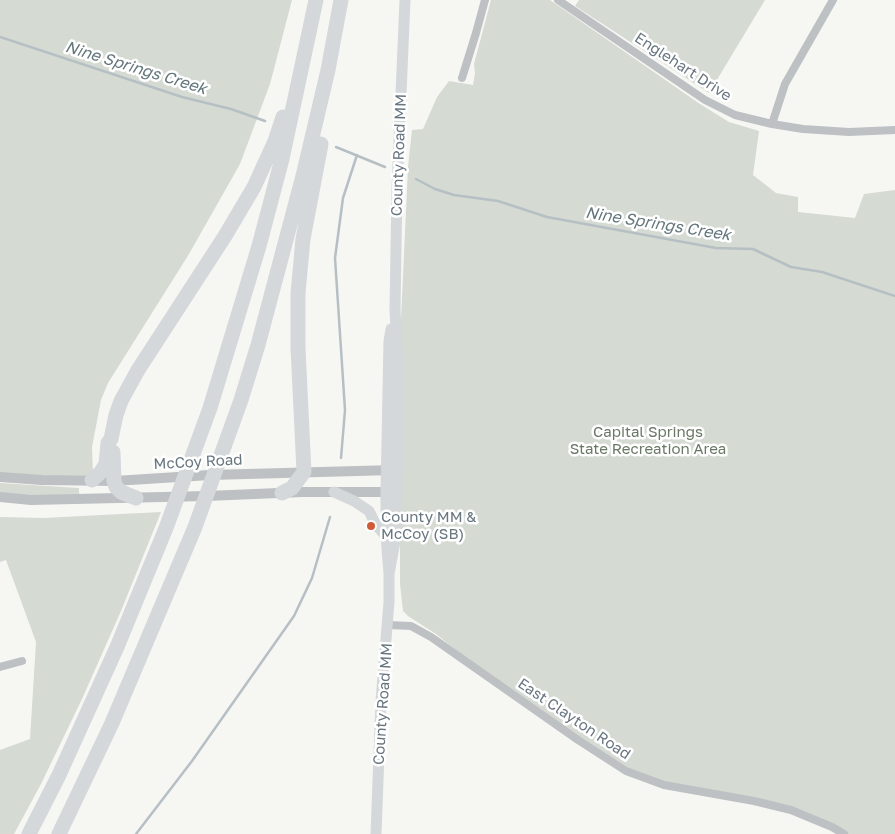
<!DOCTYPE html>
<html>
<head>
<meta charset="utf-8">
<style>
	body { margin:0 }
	canvas { display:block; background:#f6f6f3 }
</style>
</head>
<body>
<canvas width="895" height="834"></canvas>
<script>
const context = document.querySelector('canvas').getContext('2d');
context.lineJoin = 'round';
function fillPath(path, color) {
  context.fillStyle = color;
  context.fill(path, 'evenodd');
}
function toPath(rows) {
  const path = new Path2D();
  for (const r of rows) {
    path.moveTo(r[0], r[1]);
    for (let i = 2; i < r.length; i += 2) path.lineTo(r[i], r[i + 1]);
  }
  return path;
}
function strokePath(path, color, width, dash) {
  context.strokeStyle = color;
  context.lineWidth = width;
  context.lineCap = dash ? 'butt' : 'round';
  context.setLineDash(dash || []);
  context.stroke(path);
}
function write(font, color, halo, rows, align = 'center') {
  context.font = font + ' "Golos Text",sans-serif';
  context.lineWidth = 5;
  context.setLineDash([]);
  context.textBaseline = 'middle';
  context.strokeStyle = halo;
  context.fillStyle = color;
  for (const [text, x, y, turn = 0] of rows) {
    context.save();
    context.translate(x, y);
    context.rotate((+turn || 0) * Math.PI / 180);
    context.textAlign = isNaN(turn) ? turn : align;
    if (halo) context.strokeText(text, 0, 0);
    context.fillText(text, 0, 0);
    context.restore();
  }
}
const green = toPath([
	[0,0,292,0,270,84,240,164,189,254,108,383,101,400,92,447,93,475,88,477,0,476],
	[491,0,550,0,700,104,729,122,759,131,753,175,776,193,798,197,798,212,855,218,864,194,895,190,895,834,843,834,811,817,662,783,617,764,477,667,436,634,408,616,403,611,400,584,400,342,408,167,412,130,423,129,437,97,449,81,473,85,475,73,474,64],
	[579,0,765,0,709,93,575,6],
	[0,483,79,488,79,499,0,499],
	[161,512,121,611,82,699,41,784,14,834,0,834,0,750,30,739,36,642,6,560,0,562,0,517,43,518]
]);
const stream = toPath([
	[0,37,182,97,231,109,265,121],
	[336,147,385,167],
	[416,179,435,189,454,195,498,201,547,217,716,248,753,249,791,267,822,272,895,296],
	[341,458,345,410,335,258,343,198,357,155],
	[136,834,192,761,294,616,312,578,330,517]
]);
const minor = toPath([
	[558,0,705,100,735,115,772,124,803,129,849,132,895,130],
	[462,78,476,33,485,0],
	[772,124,785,84,833,0],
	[388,625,411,626,431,637,578,740,626,771,664,785,754,801,791,810,832,827,844,834],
	[0,667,22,661]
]);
const tertiary = toPath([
	[0,477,42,480,114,481,210,475,394,470],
	[0,497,31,500,207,496,302,492,394,492]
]);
const secondary = toPath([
	[334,492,354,501,369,511,376,525,386,536],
	[389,574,396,536,399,383,395,310,397,188,405,0],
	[376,834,381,701,389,602,389,574,386,536,386,491,389,341,391,329]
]);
const motorway = toPath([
	[113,452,114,481,116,487,121,492,136,498],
	[92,480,101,472,106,464,108,443,111,439,116,415,121,401,138,370,225,236,254,187,275,141,283,117],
	[282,493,292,488,304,472,298,348,298,293,303,239,321,144],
	[29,834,59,775,117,647,166,528,210,408,259,246,282,159,316,0],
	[59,834,112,723,195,527,241,400,258,345,303,176,328,70,341,0]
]);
const markers = [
	[371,526,5,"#ce5c3b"]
];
const streetNames = [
	["Englehart Drive",683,67,33],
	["County Road MM",399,155,-88],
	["McCoy Road",198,462,-3],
	["County Road MM",383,704,-86],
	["East Clayton Road",574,719,34]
];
const parkNames = [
	["Capital Springs",648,432],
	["State Recreation Area",648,449]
];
const poiNames = [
	["County MM &",381,517],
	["McCoy (SB)",381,534]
];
const waterNames = [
	["Nine Springs Creek",136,68,17],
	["Nine Springs Creek",658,224,9]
];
fillPath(green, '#d5dad3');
strokePath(stream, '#b6c0c4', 2.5);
strokePath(minor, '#bdc1c4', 8);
strokePath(tertiary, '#bdc1c4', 10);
strokePath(secondary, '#d5d8db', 11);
strokePath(motorway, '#d5d8db', 15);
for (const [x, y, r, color] of markers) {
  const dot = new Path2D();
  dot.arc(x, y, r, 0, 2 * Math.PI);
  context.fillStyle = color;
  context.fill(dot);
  strokePath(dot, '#fff', 2);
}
write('15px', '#687680', '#fff', streetNames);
write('15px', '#6a7866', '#fff', parkNames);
write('15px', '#687680', '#fff', poiNames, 'left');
write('italic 16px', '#64777d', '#fff', waterNames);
</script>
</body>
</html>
